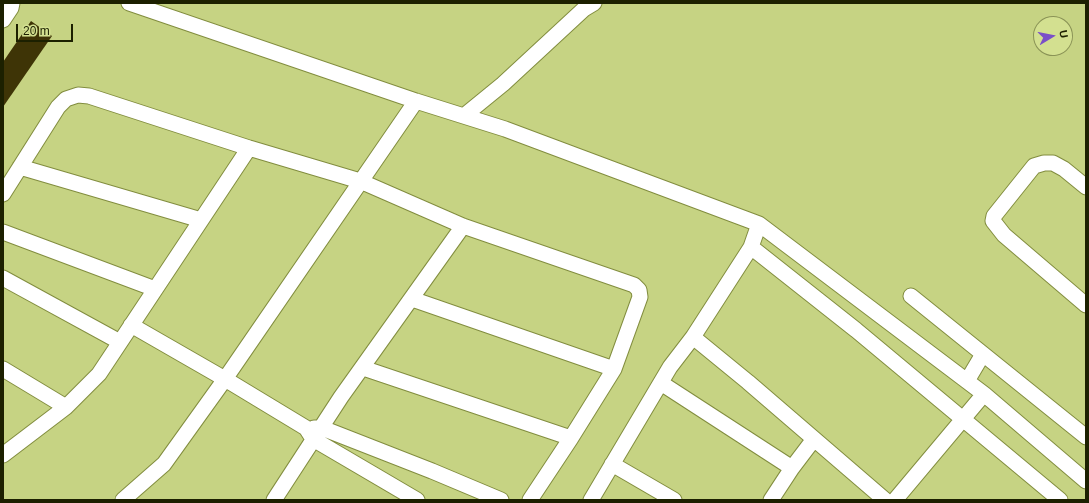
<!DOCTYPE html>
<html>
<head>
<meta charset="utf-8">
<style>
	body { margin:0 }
	#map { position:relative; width:1089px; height:503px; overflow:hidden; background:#c6d383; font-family:Arial,sans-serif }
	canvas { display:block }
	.frame { position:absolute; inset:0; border:4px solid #1c2000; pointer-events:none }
	.north { position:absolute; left:1033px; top:16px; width:40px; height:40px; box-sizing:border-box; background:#d3e090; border:1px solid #8a9356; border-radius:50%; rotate:80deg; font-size:11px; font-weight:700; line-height:16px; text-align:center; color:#1c2000 }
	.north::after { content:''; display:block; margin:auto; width:14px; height:18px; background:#7a4fc8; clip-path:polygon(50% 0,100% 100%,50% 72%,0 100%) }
	.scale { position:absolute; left:16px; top:24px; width:57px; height:18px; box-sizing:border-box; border:2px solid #1c2000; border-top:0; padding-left:5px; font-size:12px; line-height:14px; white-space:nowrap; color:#1c2000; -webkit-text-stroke:3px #d3e090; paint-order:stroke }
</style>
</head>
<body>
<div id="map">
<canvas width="1089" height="503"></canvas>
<div class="frame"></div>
<div class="north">U</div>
<div class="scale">20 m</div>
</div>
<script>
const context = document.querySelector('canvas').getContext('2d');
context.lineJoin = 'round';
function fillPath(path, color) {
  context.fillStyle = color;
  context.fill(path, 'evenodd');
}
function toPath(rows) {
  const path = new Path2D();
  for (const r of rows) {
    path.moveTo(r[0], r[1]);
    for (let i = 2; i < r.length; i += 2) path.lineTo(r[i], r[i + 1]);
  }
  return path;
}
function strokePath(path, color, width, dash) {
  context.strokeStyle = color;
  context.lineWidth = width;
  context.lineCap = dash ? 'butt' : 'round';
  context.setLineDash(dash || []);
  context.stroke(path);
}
const building = toPath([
	[31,21,52,36,3,107,3,62]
]);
const minor = toPath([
	[129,3,416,101,505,129,759,224,984,394,1086,481],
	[3,20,11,8,12,3],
	[465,115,503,84,584,9,594,3],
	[20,167,201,220],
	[1086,187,1064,169,1053,163,1044,163,1034,166,994,216,993,221,1004,235,1086,305],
	[3,194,58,107,66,99,78,95,89,96,249,148,360,181,463,226,634,285,639,290,640,297,614,369,571,438,530,500],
	[3,232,155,289],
	[751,247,856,330,1060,500],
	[3,278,120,342],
	[911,296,1086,437],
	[412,299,614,369],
	[131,325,225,379,306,428,313,439,417,500],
	[693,337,748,382,885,500],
	[363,368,571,438],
	[3,369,66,407],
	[967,381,983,354],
	[661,383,792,468],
	[314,428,322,428,432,471,501,500],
	[3,455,66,407,99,374,249,148],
	[612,464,674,500],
	[123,500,164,464,225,379,416,101],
	[274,500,341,397,463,226],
	[591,500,670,367,693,337,751,247,759,224],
	[771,500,792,468,814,439],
	[895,500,984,394]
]);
fillPath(building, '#3e3406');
strokePath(minor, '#828d3f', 17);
strokePath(minor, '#fff', 15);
</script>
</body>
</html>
